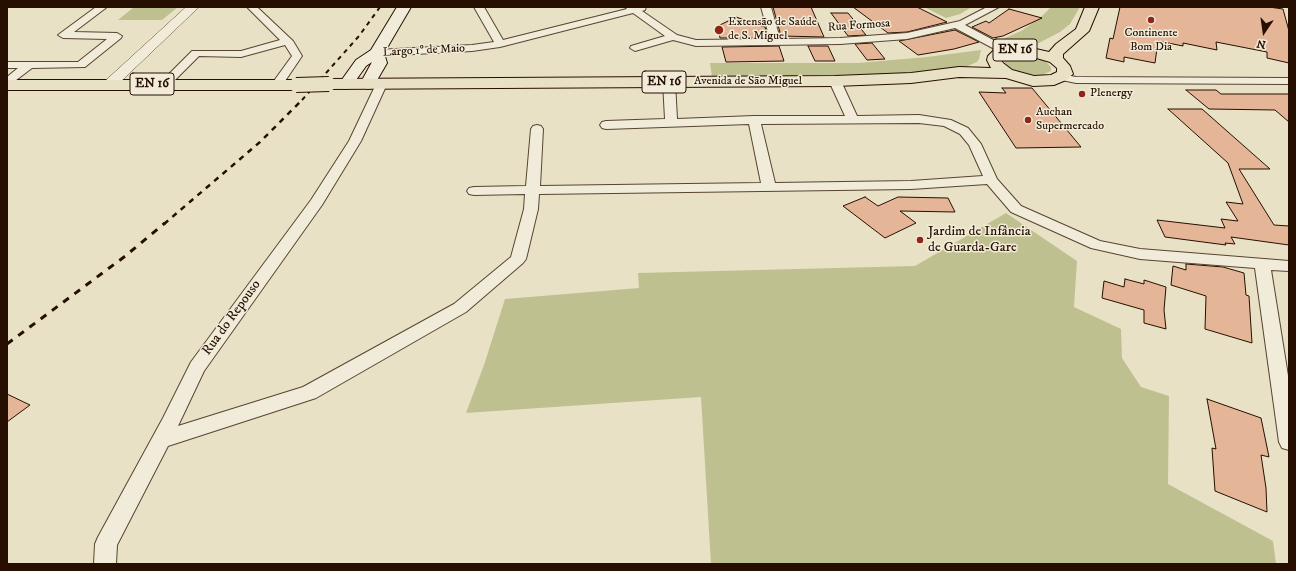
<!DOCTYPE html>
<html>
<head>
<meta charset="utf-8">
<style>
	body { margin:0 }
	#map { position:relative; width:1296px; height:571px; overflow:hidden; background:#e9e1c5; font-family:"IM FELL DW Pica",serif }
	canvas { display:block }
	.frame { position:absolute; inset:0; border:8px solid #260f00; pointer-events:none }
	.north { position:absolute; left:1244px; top:12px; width:40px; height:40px; -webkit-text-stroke:3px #f1ecd9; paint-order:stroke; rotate:193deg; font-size:11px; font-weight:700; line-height:16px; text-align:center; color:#260f00 }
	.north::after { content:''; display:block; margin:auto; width:14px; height:18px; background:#260f00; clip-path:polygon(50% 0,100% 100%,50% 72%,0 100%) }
</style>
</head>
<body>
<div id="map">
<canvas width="1296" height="571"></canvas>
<div class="frame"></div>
<div class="north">N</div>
</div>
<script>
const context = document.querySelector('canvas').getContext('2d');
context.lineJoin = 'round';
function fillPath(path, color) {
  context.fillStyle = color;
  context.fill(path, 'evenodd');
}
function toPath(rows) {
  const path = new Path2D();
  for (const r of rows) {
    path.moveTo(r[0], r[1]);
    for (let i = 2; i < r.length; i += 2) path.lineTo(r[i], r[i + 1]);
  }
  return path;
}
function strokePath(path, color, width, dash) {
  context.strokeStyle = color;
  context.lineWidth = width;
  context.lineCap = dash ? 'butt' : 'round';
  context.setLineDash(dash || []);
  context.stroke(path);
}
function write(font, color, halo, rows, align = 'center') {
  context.font = font + ' "IM FELL DW Pica",serif';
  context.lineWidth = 3;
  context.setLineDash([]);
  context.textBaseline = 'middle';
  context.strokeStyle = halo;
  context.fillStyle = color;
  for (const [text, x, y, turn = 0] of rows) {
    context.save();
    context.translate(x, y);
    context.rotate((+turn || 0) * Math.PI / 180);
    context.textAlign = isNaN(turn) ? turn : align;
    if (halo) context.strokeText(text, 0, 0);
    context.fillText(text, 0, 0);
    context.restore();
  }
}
const green = toPath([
	[134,7,178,7,162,20,118,20],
	[924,7,972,7,960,14,946,18],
	[1051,7,1080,7,1070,24,1060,32,1039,43,1026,46,998,41,1021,31,1040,18],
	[981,50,979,59,977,62,961,69,907,76,712,77,710,63,858,63,927,57],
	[1017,54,1031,56,1045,61,1051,67,1051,71,1042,75,1034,75,1011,69,1006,66,1004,60,1006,57],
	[1006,213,1077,261,1074,307,1121,329,1122,358,1141,387,1169,396,1168,484,1273,541,1276,564,711,564,701,397,466,413,484,365,505,299,639,288,638,273,915,266]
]);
const building = toPath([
	[773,7,811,7,824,37,781,36,773,7],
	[853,7,917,7,947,22,907,32,888,33,853,7],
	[1120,7,1269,7,1283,9,1289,31,1289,63,1267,58,1267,52,1216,42,1217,50,1183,43,1183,46,1158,41,1155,63,1124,57,1124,62,1106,58,1110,38,1113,39,1120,7],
	[1009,9,1042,18,1003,36,993,38,972,27,986,21,989,23,1009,9],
	[831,13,848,13,866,35,848,36,831,13],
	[736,17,765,27,768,38,720,38,718,26,736,17],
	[955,30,979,42,954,49,918,55,899,41,955,30],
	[872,43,885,59,867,60,855,44,872,43],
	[779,46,784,61,726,62,722,47,779,46],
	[808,46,828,46,835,61,815,61,808,46],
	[1002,88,1032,88,1081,147,1016,148,979,92,1006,93,1002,88],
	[1186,90,1216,90,1221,94,1289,94,1289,122,1275,110,1209,109,1186,90],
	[1168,109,1202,109,1270,169,1239,169,1274,225,1289,226,1289,245,1231,237,1235,244,1225,243,1226,245,1165,237,1157,220,1225,228,1221,219,1238,221,1226,202,1243,204,1228,163,1168,109],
	[865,197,878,206,898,197,948,198,955,212,900,211,916,223,885,238,843,206,865,197],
	[1186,264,1223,267,1244,273,1246,295,1249,296,1252,343,1205,329,1206,296,1171,285,1173,266,1186,270,1186,264],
	[1125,279,1144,284,1144,280,1166,287,1164,310,1166,329,1144,323,1144,310,1102,298,1104,281,1124,287,1125,279],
	[7,394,30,405,7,422,7,394],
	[1207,399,1261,418,1269,457,1261,455,1266,488,1267,512,1215,491,1212,448,1216,449,1207,399]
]);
const minor = toPath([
	[96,7,107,7,74,32,117,33,122,36,121,38,85,67,32,68,11,84,7,85,7,77,18,68,7,68,7,62,78,62,107,39,63,38,58,35,96,7],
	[247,7,257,7,293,41,302,56,281,87,273,87,271,85,292,56,285,45,241,57,199,56,169,86,161,86,159,84,192,51,241,51,280,40,247,7],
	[474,7,484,7,503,40,627,9,625,7,646,7,645,10,642,11,677,35,696,40,770,39,761,7,771,7,780,39,840,38,907,33,960,21,987,7,999,7,965,25,1010,49,1011,51,1010,53,1002,53,955,28,907,39,840,44,696,46,673,40,635,51,630,48,631,46,665,36,633,13,500,47,472,51,377,56,372,53,377,50,472,45,494,42,474,7],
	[1061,74,1076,77,1289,78,1289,84,1076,83,1057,79,1055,77,1061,74],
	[835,78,841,81,857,116,919,115,951,120,968,128,981,144,997,179,1021,206,1100,241,1140,249,1289,261,1289,271,1271,270,1289,382,1289,450,1282,448,1279,442,1255,268,1140,259,1091,248,1011,212,987,184,911,189,539,194,538,209,526,259,523,263,466,312,316,398,168,446,117,545,116,564,94,564,95,544,98,537,163,418,191,362,311,200,349,141,377,82,385,82,387,84,361,141,322,205,204,371,178,426,303,387,454,304,511,257,524,209,525,194,474,195,469,194,467,191,469,188,474,187,526,186,531,129,533,126,537,125,541,126,543,129,540,186,761,183,749,124,606,129,602,128,600,125,602,122,606,121,665,119,663,82,669,79,675,82,677,119,754,116,845,116,829,81,835,78],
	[919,123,944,126,960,134,969,145,983,176,911,181,775,183,761,124,919,123]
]);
const tertiary = toPath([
	[186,7,199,7,115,87,110,88,105,87,103,84,105,81,186,7]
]);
const secondary = toPath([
	[397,7,411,7,384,53,387,63,373,87,368,89,363,87,360,84,372,62,366,66,351,87,346,89,341,87,338,84,341,81,356,60,371,50,397,7]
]);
const primary = toPath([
	[1085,7,1099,7,1089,31,1063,54,1063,58,1070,66,1073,74,1066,80,1054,85,1033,86,1006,78,959,77,911,83,835,86,329,89,324,87,321,84,324,81,329,79,835,76,911,73,959,67,991,68,987,60,988,56,994,50,1001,48,1023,46,1049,52,1056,44,1076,29,1085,7],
	[1023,54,1050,62,1057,68,1057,72,1051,75,1034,76,1012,70,1003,63,1001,60,1002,58,1007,55,1023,54],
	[7,80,296,80,302,82,304,85,302,88,296,90,7,90,7,80]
]);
const railFar2 = toPath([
	[302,100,359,36,380,7]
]);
const railFar1 = toPath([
	[164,224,260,142,303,99]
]);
const rail = toPath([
	[7,344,124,257,165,223]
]);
const primaryBridge = toPath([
	[296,85,329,84]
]);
const markers = [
	[1151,20,4,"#8f2418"],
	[719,30,5,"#8f2418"],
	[1082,94,4,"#8f2418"],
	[1028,120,4,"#8f2418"],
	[920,240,4,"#8f2418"]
];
const farPoinames = [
	["Extensão de Saúde",728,23],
	["de S. Miguel",728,37],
	["Continente",1151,34,"center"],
	["Bom Dia",1151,48,"center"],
	["Plenergy",1090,94],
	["Auchan",1036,113],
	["Supermercado",1036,127]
];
const farStreetnames = [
	["Rua Formosa",859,26,-4],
	["Largo 1º de Maio",424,51,-3],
	["Avenida de São Miguel",748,82]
];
const shields = [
	[1015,50,44],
	[664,82,44],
	[152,84,44]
];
const shieldNames = [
	["EN 16",1015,50],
	["EN 16",664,82],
	["EN 16",152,84]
];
const poiNames = [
	["Jardim de Infância",928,232],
	["de Guarda-Gare",928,248]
];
const streetNames = [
	["Rua do Repouso",232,318,-54]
];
fillPath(green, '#bec18f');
fillPath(building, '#e4b596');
strokePath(building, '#260f00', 1);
strokePath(minor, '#574431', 2);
strokePath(tertiary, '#574431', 1);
strokePath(secondary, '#260f00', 2);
strokePath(primary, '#260f00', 2);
fillPath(minor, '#f1ecd9');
fillPath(tertiary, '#f1ecd9');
fillPath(secondary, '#f1ecd9');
fillPath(primary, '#e9e1c5');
strokePath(railFar2, '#260f00', 2, [4.5, 4.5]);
strokePath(railFar1, '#260f00', 2.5, [5.5, 5.5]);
strokePath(rail, '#260f00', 3, [7, 7]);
strokePath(primaryBridge, '#260f00', 16, []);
strokePath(primaryBridge, '#e9e1c5', 14);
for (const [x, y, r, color] of markers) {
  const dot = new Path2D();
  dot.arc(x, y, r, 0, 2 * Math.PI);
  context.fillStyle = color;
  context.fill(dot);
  strokePath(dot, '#f1ecd9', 1.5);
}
write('12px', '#260f00', '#f1ecd9', farPoinames, 'left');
write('12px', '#260f00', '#f1ecd9', farStreetnames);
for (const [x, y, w] of shields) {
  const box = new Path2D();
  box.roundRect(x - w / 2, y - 11, w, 22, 3);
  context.fillStyle = '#f1ecd9';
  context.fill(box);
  strokePath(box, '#260f00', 1);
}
write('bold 13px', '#260f00', null, shieldNames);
write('14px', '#260f00', '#f1ecd9', poiNames, 'left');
write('14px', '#260f00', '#f1ecd9', streetNames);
</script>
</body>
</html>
